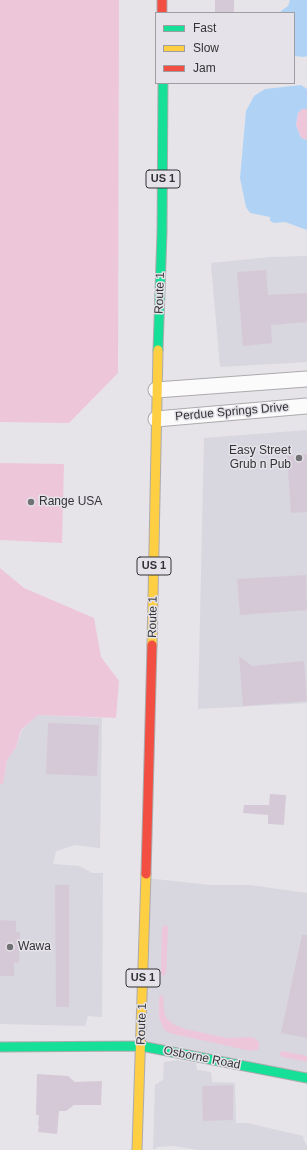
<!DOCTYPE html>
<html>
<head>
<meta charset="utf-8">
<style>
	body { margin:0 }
	#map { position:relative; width:307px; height:1150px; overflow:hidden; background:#e6e4e8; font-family:Arial,sans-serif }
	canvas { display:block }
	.legend { position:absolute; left:155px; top:12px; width:140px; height:72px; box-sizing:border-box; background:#e5e3e9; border:1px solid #9e9da1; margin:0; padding:5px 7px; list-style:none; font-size:12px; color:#333335 }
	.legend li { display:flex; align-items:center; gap:8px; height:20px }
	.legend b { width:20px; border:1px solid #9e9da1 }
</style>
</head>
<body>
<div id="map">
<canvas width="307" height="1150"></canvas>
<ul class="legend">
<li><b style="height:5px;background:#16e098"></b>Fast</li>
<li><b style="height:5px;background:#ffcf43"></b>Slow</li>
<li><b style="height:5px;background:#f24e42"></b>Jam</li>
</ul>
</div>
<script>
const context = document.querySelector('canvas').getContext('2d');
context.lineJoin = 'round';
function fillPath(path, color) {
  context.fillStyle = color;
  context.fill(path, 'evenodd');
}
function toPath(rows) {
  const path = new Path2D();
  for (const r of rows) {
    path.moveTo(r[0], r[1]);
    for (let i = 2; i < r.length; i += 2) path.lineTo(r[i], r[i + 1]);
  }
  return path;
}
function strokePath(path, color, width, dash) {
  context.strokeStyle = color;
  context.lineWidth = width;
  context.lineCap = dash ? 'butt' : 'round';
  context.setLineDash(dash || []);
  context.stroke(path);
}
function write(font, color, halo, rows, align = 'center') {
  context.font = font + ' Arial,sans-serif';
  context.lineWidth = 3;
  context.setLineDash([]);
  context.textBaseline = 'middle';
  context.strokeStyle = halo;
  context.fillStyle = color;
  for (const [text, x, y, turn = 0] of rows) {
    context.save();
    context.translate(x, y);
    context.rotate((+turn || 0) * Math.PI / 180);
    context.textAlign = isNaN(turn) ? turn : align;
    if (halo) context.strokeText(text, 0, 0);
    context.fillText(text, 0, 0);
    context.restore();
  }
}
const built = toPath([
	[307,256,307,362,220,367,211,263,271,257],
	[307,430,307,703,198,709,204,438],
	[37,715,102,718,100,848,75,845,56,851,53,864,80,866,92,873,103,873,102,1017,88,1016,85,1026,0,1024,0,784,3,784,7,760,16,747,22,730],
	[146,878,210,885,250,885,307,893,307,1077,141,1046],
	[178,1060,196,1063,197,1070,211,1072,212,1082,235,1083,236,1123,247,1123,303,1136,304,1141,307,1145,307,1150,198,1150,173,1146,158,1147,153,1150,155,1085,163,1080,164,1062]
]);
const green = toPath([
	[0,0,119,0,118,373,69,423,0,422],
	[302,109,307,109,307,140,301,138,296,125,298,113],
	[0,463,64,464,62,543,0,540],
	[0,568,24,588,94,618,101,657,119,681,116,718,38,715,21,730,16,747,7,760,3,784,0,784],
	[164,925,167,926,168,927,166,973,163,976,161,974,162,929],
	[163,995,164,1010,166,1018,173,1024,185,1029,226,1038,251,1037,256,1039,259,1043,259,1049,251,1051,174,1034,167,1032,163,1028,159,1017,159,998,160,996],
	[282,1051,307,1056,307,1062,283,1057,279,1054]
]);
const water = toPath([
	[290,0,307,0,307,56,304,57,294,56,294,13,281,13,281,11,288,6],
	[301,85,307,89,307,109,302,109,298,113,296,125,301,138,307,140,307,230,285,222,274,223,270,221,270,217,250,213,246,207,240,178,246,111,254,96,265,89]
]);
const building = toPath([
	[215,0,234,0,234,13,215,13],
	[266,270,268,295,307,293,307,322,271,325,272,343,243,346,237,272],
	[307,454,307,512,291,513,287,456],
	[306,575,307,610,240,615,237,579],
	[239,656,252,666,304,661,307,701,243,706],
	[48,723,99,725,97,776,46,774],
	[270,794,286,795,284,825,268,824,268,815,243,813,244,805,269,805],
	[55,885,69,885,69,1007,56,1007],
	[0,920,16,921,16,932,20,932,19,963,14,962,14,976,0,976],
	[302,935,307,935,307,1038,281,1033],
	[37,1074,68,1076,75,1082,102,1081,101,1105,74,1105,66,1111,59,1111,57,1134,38,1132,39,1125,38,1125,39,1115,36,1115],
	[233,1085,233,1120,203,1121,202,1086]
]);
const street = toPath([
	[156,390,307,379],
	[156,419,307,406]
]);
const fast = toPath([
	[158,350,162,232,163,83],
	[0,1047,141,1046,307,1078]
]);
const slow = toPath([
	[152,645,158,350],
	[137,1150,146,874]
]);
const jam = toPath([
	[162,0,162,13],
	[146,874,152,645]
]);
const markers = [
	[299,458,4,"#727174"],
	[31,502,4,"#727174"],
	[10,947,4,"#727174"]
];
const shields = [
	[163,179,34],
	[154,566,34],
	[143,978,34]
];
const shieldNames = [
	["US 1",163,179],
	["US 1",154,566],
	["US 1",143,978]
];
const streetNames = [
	["Route 1",160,293,-88],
	["Perdue Springs Drive",232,412,-5],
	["Route 1",153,617,-89],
	["Route 1",142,1024,-88],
	["Osborne Road",202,1058,11]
];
const poiNames = [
	["Easy Street",291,451,"right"],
	["Grub n Pub",291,465,"right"],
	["Range USA",39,502],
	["Wawa",18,947]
];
fillPath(built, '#d8d6df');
fillPath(green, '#eec6d9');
fillPath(water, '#b0d3f5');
fillPath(building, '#d6c9d7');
strokePath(street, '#acaaad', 17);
strokePath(fast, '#acaaad', 11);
strokePath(slow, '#acaaad', 11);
strokePath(jam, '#acaaad', 11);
strokePath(street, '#fbfbfc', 15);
strokePath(fast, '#16e098', 9);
strokePath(slow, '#ffcf43', 9);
strokePath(jam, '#f24e42', 9);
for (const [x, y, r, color] of markers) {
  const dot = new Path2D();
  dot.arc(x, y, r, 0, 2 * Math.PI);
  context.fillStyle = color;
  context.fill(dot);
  strokePath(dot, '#e5e3e9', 1.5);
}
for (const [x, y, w] of shields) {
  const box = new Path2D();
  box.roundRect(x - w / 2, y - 9, w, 18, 3);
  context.fillStyle = '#e5e3e9';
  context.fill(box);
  strokePath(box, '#333335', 1);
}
write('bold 11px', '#333335', null, shieldNames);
write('12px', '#333335', '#e5e3e9', streetNames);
write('12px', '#333335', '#e5e3e9', poiNames, 'left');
</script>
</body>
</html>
